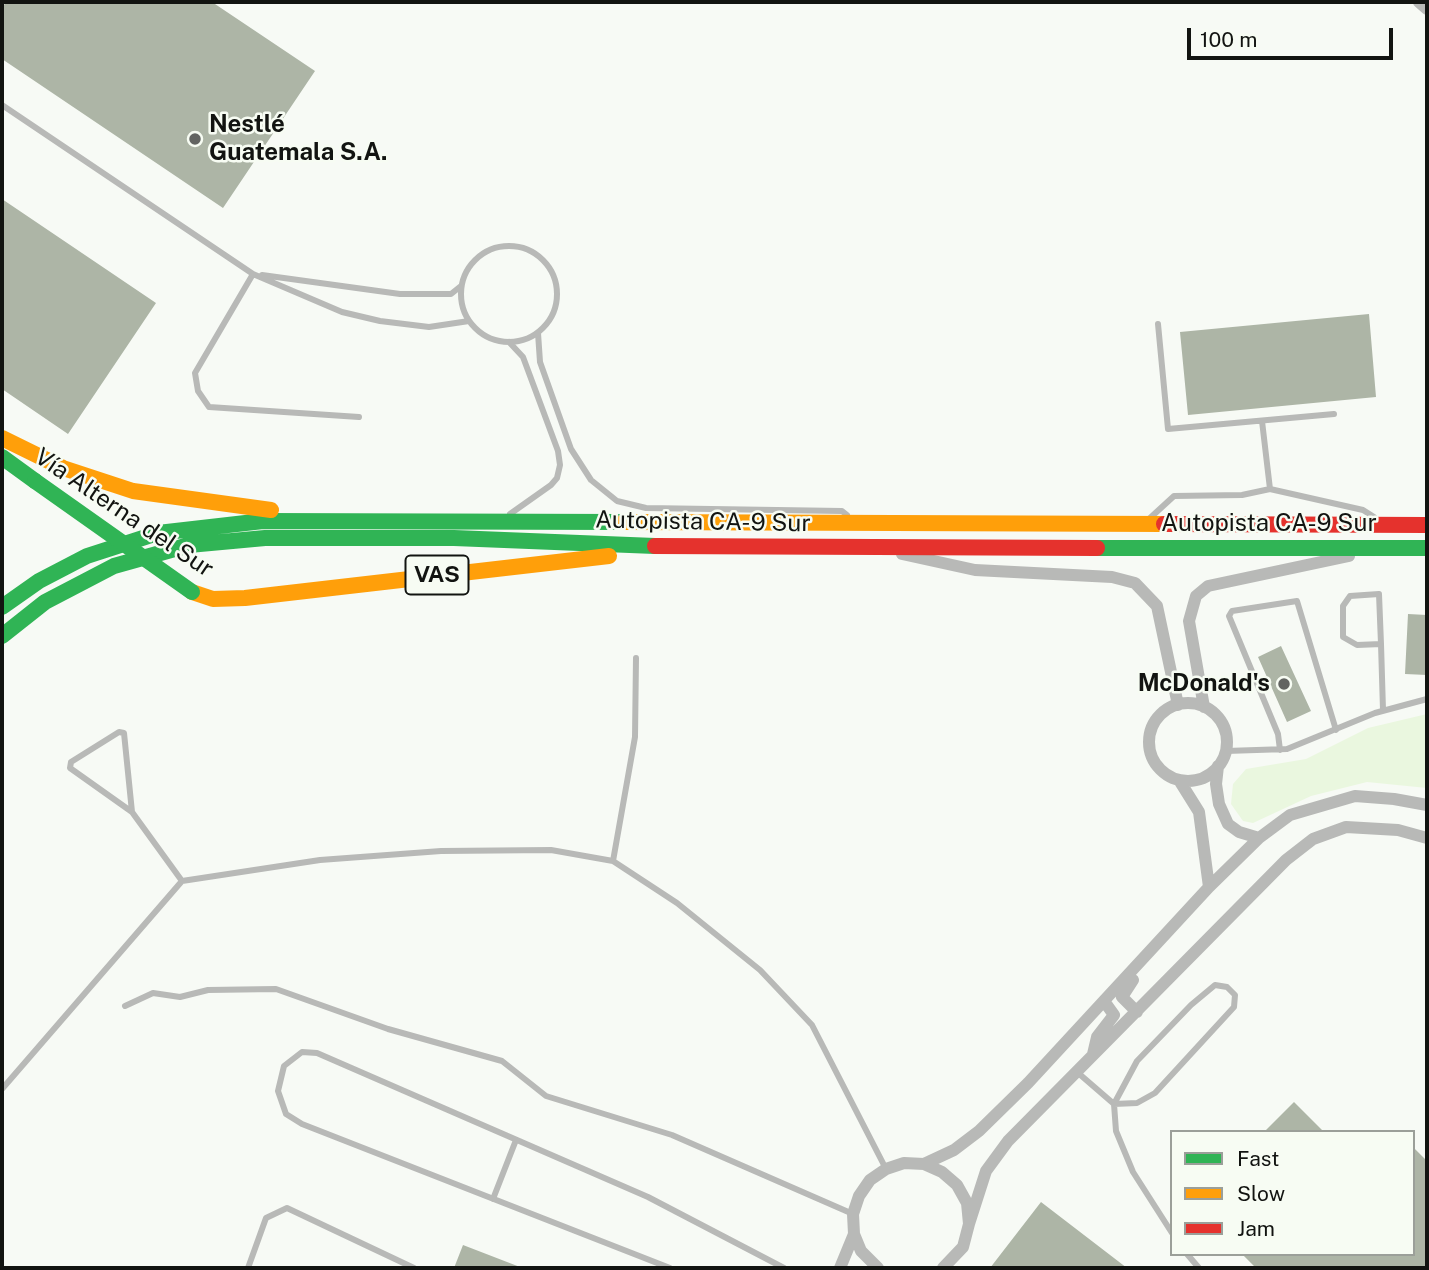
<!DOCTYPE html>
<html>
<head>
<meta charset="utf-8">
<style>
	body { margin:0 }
	#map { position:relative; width:1429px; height:1270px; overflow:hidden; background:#f7faf5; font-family:"Public Sans",sans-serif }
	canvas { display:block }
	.frame { position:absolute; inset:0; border:4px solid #121411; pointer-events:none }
	.legend { position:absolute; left:1170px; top:1130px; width:245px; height:126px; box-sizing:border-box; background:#f7fcf3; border:2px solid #9b9f99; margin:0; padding:9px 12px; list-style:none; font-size:21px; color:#121411 }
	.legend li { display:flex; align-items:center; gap:14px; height:35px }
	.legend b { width:35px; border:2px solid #9b9f99 }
	.scale { position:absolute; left:1187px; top:28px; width:206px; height:32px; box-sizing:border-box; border:4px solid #121411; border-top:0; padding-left:9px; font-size:21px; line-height:24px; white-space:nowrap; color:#121411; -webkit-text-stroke:5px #f7fcf3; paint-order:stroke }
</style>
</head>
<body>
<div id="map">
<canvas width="1429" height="1270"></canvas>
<div class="frame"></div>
<ul class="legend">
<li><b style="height:9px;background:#30b455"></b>Fast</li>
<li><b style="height:9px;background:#ff9f0a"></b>Slow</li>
<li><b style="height:9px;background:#e5322d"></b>Jam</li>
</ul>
<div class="scale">100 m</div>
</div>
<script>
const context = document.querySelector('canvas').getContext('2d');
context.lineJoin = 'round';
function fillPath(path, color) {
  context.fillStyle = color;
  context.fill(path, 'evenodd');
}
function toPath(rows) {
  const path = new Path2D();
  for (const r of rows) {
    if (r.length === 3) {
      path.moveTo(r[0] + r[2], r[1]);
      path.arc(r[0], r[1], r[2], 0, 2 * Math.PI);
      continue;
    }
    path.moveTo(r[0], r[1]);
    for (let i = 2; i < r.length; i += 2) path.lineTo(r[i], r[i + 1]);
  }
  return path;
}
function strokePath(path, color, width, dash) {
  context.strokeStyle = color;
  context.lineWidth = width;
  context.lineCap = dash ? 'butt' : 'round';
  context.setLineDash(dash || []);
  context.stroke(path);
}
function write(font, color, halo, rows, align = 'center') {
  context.font = font + ' "Public Sans",sans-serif';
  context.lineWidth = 5;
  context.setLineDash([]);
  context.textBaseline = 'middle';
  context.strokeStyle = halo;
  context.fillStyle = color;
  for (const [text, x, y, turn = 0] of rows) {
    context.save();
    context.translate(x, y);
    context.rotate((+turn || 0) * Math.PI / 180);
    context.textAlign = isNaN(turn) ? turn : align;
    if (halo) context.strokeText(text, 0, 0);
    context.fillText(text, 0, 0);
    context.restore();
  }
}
const green = toPath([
	[1427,714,1427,788,1367,782,1311,796,1253,823,1243,821,1231,804,1233,784,1246,769,1306,759,1368,728]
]);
const building = toPath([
	[6,2,212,2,315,71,223,208,2,59,2,8],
	[2,199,156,303,68,434,2,389],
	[1369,314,1376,397,1188,415,1180,332],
	[1408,614,1427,615,1427,675,1405,674],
	[1281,646,1311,711,1287,722,1258,657],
	[1294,1102,1324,1132,1264,1132],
	[1413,1147,1427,1161,1427,1268,1256,1268,1242,1254,1413,1254],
	[1041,1202,1127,1268,990,1268],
	[463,1245,520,1267,520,1268,454,1268]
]);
const lane = toPath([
	[2,105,253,274,342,312,380,321,429,327,469,321],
	[509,294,48],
	[253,274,195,373,198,391,209,407,359,417],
	[262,275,400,294,451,294,461,286],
	[1158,324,1168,429,1334,414],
	[538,333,540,362,571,449,591,480,617,501,646,508,842,511,847,515],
	[509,342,523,357,558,451,560,465,557,478,551,485,510,514],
	[1262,421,1270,489],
	[1150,518,1174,496,1242,495,1270,489,1363,510,1374,517],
	[1381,644,1357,645,1343,637,1343,606,1350,596,1379,594,1381,644,1383,710],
	[1280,750,1278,734,1229,616,1232,611,1297,601,1336,730],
	[1226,751,1287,749,1375,713,1427,699],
	[132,812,124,733,119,732,71,762,70,768,132,812,182,881,320,860,441,851,551,850,613,861,677,903,760,970,812,1025,886,1169],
	[613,861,635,737,636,658],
	[125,1006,153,993,180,997,208,990,276,989,388,1029,502,1061,546,1096,672,1135,853,1214],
	[1077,1072,1114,1104,1137,1061,1191,1005,1215,985,1227,987,1235,995,1234,1007,1155,1093,1137,1103,1114,1104,1116,1131,1133,1172,1172,1233],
	[2,1089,182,881],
	[493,1199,516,1140],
	[1187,1254,1199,1268],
	[248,1268,266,1218,287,1208,414,1268],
	[670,1268,302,1124,286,1114,278,1091,284,1066,302,1052,317,1053,648,1197,784,1268]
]);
const street = toPath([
	[1419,2,1427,9],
	[902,554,975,570,1112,577,1135,583,1157,606,1178,705],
	[1188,742,39],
	[1204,707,1189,621,1196,596,1208,586,1349,556],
	[1218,766,1216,784,1219,804,1228,824,1239,832,1259,838],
	[1179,780,1199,812,1209,887],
	[1133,980,1122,997,1137,1012],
	[1093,1054,1097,1037,1114,1015,1104,1001],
	[924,1164,954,1150,979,1131,1028,1083,1209,887,1259,838,1290,815,1355,796,1394,799,1427,805],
	[969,1224,986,1171,1008,1141,1286,860,1313,839,1346,827,1398,830,1427,838],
	[840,1268,854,1234],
	[878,1268,861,1251,854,1234,853,1214,859,1196,870,1180,886,1169,904,1163,924,1164,942,1172,957,1185,967,1203,969,1224,963,1247,943,1268]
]);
const fast = toPath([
	[2,457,35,481],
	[1097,548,1427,548],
	[2,607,39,581,87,556,158,533,263,521,624,522],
	[2,636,45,602,114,566,189,545,265,538,454,538,655,546]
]);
const slow = toPath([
	[2,438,63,468,133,491,271,510],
	[624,522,1164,524],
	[192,592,213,599,245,598,609,556]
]);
const jam = toPath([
	[1164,524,1427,525],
	[655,546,1097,548]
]);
const fastBridge = toPath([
	[35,481,192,592]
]);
const markers = [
	[195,139,7,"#626461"],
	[1284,684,7,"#626461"]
];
const shields = [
	[437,575,63]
];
const shieldNames = [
	["VAS",437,575]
];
const poiNames = [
	["Nestlé",209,125],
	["Guatemala S.A.",209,153],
	["McDonald's",1270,684,"right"]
];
const streetNames = [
	["Vía Alterna del Sur",124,513,34],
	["Autopista CA-9 Sur",703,522,1],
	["Autopista CA-9 Sur",1269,524]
];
fillPath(green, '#eaf7df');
fillPath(building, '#adb5a6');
strokePath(lane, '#b8b9b7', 6);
strokePath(street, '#b8b9b7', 12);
strokePath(fast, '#30b455', 16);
strokePath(slow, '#ff9f0a', 16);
strokePath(jam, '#e5322d', 16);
strokePath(fastBridge, '#30b455', 16);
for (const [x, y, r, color] of markers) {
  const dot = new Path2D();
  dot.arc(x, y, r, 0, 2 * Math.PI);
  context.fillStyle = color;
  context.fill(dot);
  strokePath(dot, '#f7fcf3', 2.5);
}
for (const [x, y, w] of shields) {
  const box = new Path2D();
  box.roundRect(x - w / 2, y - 19.5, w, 39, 5);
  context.fillStyle = '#f7fcf3';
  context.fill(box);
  strokePath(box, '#121411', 2);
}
write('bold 23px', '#121411', null, shieldNames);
write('bold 24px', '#121411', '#f7fcf3', poiNames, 'left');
write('24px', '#121411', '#f7fcf3', streetNames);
</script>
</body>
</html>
